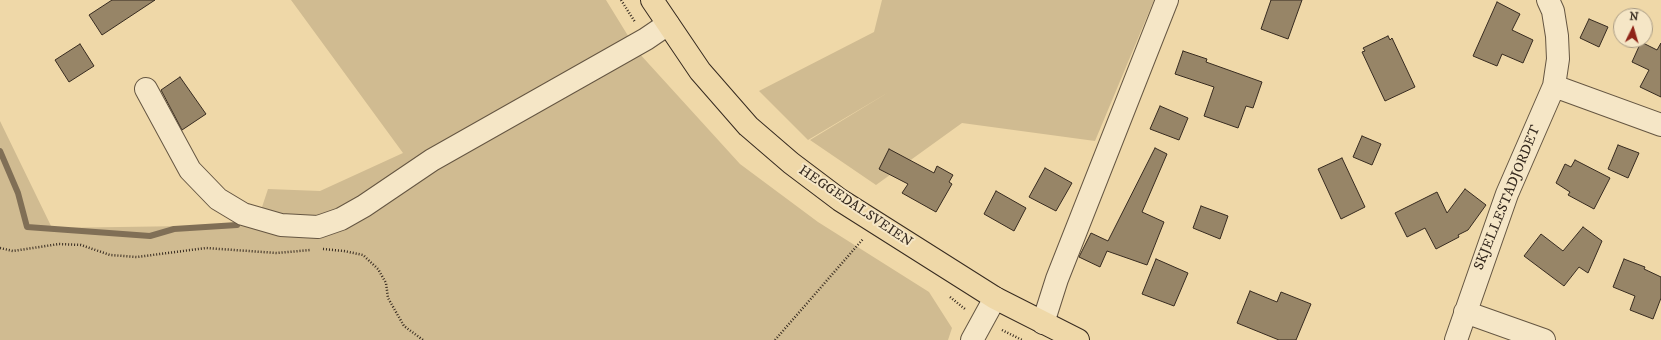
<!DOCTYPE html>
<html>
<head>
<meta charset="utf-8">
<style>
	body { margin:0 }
	#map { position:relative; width:1661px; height:340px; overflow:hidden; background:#efd8a8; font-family:"IM FELL DW Pica",serif }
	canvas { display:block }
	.north { position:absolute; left:1613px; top:8px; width:40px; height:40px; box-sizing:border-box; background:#f5e6c6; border:1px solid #a99b84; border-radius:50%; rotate:5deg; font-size:11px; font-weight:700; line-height:16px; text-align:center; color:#372b20 }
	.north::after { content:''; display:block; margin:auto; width:14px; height:18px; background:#8f2418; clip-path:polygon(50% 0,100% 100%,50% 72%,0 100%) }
</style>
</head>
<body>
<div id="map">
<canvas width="1661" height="340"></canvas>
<div class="north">N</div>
</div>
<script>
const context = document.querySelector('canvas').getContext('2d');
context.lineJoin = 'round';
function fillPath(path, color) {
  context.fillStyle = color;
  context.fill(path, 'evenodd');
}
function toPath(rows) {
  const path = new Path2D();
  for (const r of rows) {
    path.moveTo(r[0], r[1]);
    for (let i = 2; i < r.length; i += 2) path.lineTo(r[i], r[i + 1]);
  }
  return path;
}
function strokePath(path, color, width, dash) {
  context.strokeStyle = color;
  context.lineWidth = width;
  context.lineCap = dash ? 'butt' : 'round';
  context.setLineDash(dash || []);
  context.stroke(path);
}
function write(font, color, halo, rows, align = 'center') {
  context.font = font + ' "IM FELL DW Pica",serif';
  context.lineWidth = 4;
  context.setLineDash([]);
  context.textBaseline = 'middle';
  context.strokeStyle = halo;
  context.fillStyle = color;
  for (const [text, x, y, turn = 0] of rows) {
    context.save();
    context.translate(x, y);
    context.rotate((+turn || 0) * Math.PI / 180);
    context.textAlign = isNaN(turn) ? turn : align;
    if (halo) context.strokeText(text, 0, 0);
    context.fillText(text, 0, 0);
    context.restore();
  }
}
const green = toPath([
	[291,0,606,0,638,52,740,164,818,222,929,292,952,328,948,340,0,340,0,121,52,228,256,225,268,189,320,191,403,153],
	[882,0,1154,0,1095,141,962,123,876,185,810,140,889,92,808,140,759,91,874,32]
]);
const stream = toPath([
	[0,151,18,193,27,227,150,236,174,229,237,225]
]);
const building = toPath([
	[112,0,155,0,102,35,89,15,112,0],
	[1271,0,1302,0,1288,39,1261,29,1271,0],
	[1497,2,1520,14,1512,30,1533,40,1523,63,1502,54,1497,66,1473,56,1497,2],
	[1589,19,1608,27,1599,47,1580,38,1589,19],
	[1388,36,1390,40,1392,38,1415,87,1385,101,1362,52,1365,51,1363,48,1388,36],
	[1641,42,1657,50,1661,43,1661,97,1640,87,1649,70,1632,62,1641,42],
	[80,44,94,66,69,82,55,60,80,44],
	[1183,51,1207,59,1206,62,1262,82,1253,108,1246,106,1238,128,1204,116,1214,87,1175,74,1183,51],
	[180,77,206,114,182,130,161,90,180,77],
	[1160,106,1188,118,1179,140,1150,129,1160,106],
	[1362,136,1381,144,1372,165,1353,157,1362,136],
	[1618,145,1639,153,1628,178,1608,169,1618,145],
	[1155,148,1167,154,1142,212,1164,222,1147,265,1107,251,1100,267,1079,257,1091,233,1108,241,1155,148],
	[889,149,934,173,937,166,953,175,949,182,952,184,936,212,902,193,908,184,879,169,889,149],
	[1342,158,1365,207,1341,219,1318,169,1342,158],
	[1575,160,1610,178,1594,209,1568,195,1570,192,1556,183,1565,164,1571,167,1575,160],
	[1045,168,1072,183,1056,211,1029,197,1045,168],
	[1465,189,1486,205,1468,230,1458,235,1459,237,1436,249,1425,228,1407,237,1395,213,1437,192,1447,213,1465,189],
	[996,191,1026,208,1014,231,984,214,996,191],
	[1201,206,1228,216,1220,239,1193,228,1201,206],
	[1583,227,1602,241,1588,273,1579,267,1564,286,1524,256,1541,234,1563,251,1583,227],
	[1156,259,1188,273,1174,306,1142,294,1156,259],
	[1624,259,1645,267,1644,269,1661,277,1661,298,1653,319,1630,310,1635,296,1613,287,1624,259],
	[1250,291,1277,302,1281,292,1311,304,1296,340,1279,340,1237,323,1250,291]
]);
const path = toPath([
	[621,0,635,22],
	[0,248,13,251,59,244,81,245,110,255,137,257,206,248,277,253,310,250],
	[323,249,344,251,363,255,378,269,386,283,388,298,404,326,423,340],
	[950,297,965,309],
	[1002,330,1022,340],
	[775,340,863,239]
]);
const minor = toPath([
	[1554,86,1661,125],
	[146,89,190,170,218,199,243,214,281,225,318,227,341,219,364,206,432,160,646,39,668,24],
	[1465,312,1544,340],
	[1043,323,1057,279,1167,0],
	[972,340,995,298],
	[1456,340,1507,194,1554,86,1558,59,1557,36,1553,11,1548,0]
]);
const major = toPath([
	[652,0,700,71,748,126,791,163,840,200,995,298,1078,340]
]);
const streetNames = [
	["SKJELLESTADJORDET",1508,198,-68],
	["HEGGEDALSVEIEN",855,207,34]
];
fillPath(green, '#d0bb91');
strokePath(stream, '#806f56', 6);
fillPath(building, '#978567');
strokePath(building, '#372b20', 1);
strokePath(minor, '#655642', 24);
strokePath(major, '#372b20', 24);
strokePath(path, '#372b20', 2.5, [1, 2]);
strokePath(minor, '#f5e6c6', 22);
strokePath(major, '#efd8a8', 22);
write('14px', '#372b20', '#f5e6c6', streetNames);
</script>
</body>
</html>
